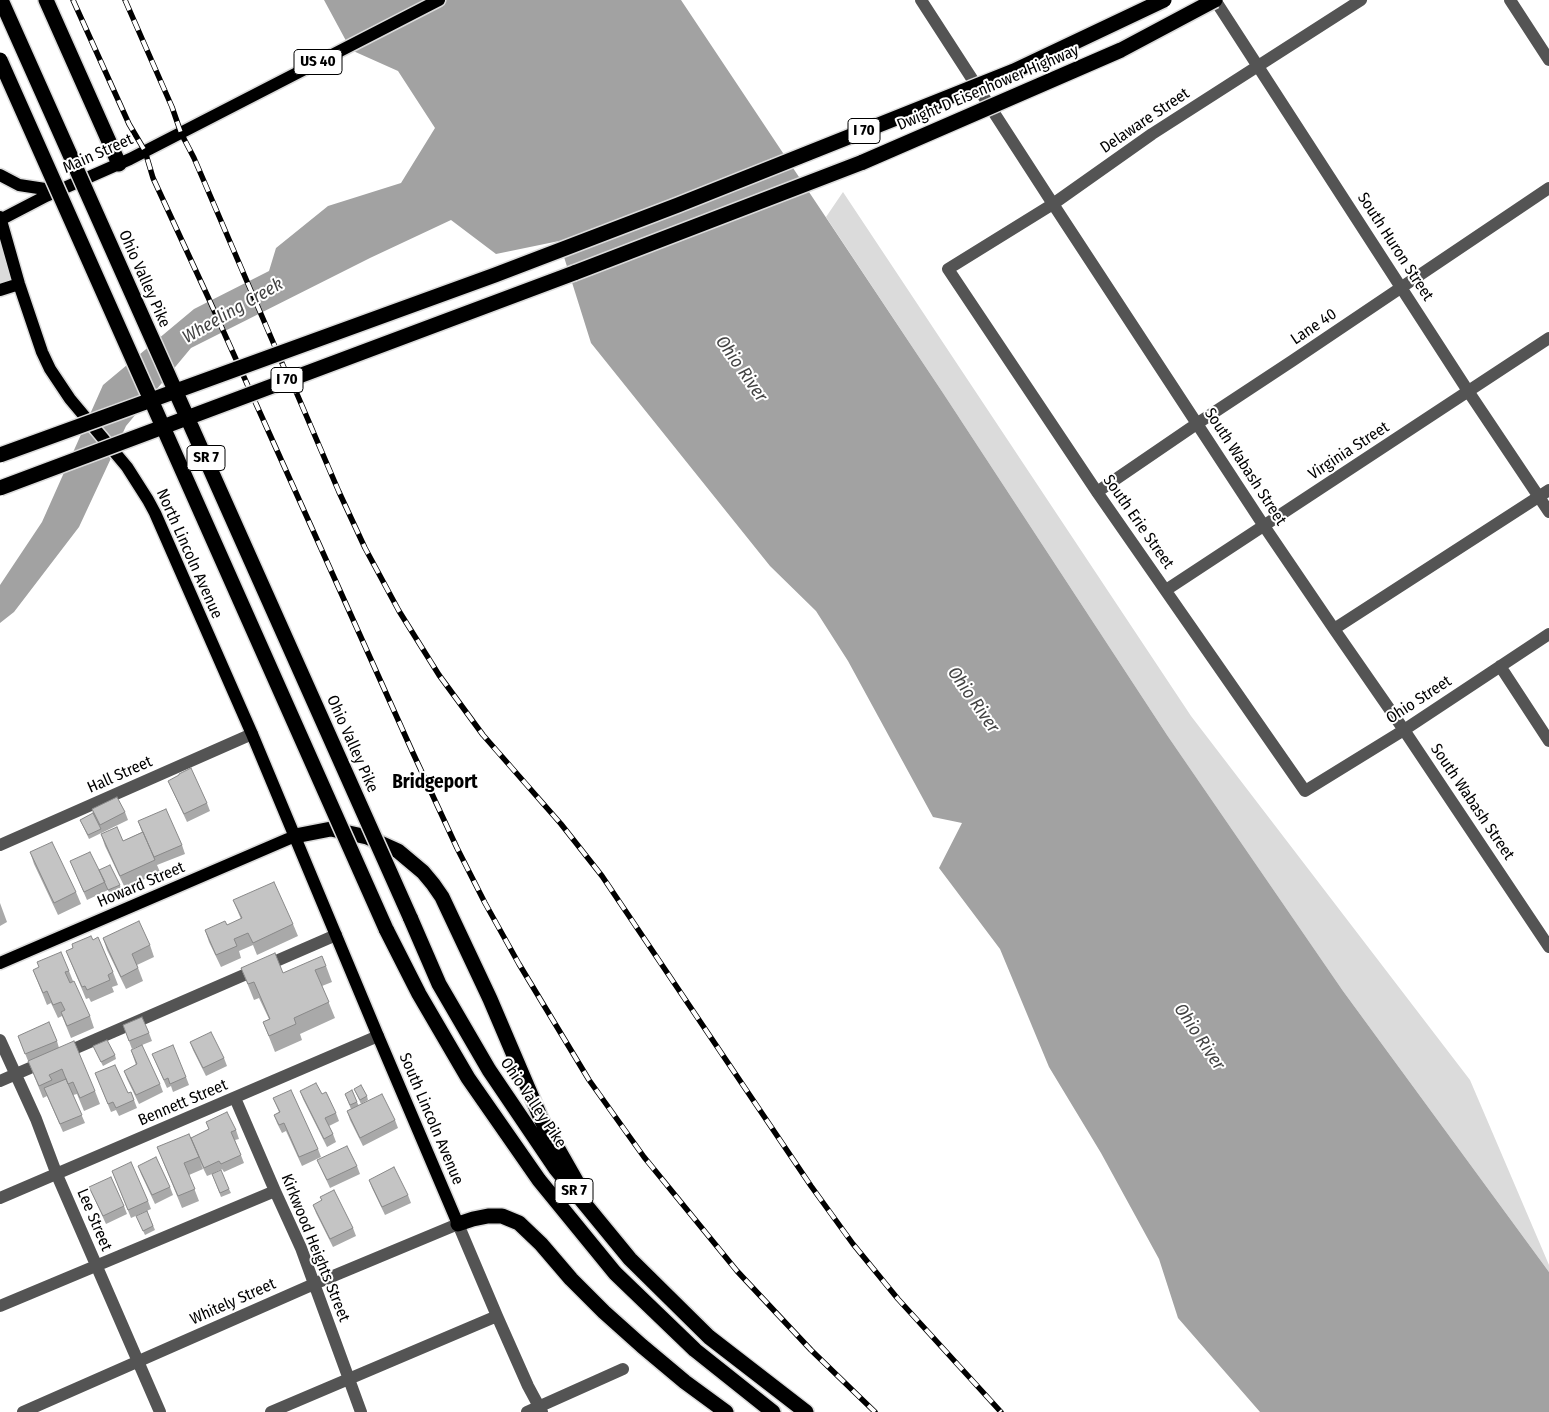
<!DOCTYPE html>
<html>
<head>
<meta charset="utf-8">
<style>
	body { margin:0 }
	canvas { display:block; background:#fff }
</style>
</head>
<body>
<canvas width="1549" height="1412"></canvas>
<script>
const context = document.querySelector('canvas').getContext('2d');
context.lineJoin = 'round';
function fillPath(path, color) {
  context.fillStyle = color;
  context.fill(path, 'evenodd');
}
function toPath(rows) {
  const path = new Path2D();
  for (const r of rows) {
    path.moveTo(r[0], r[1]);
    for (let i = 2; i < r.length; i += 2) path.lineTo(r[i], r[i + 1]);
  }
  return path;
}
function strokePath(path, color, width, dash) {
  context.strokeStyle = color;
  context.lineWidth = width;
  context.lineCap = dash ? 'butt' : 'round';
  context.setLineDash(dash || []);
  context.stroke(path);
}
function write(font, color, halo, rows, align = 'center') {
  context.font = font + ' "Fira Sans Condensed",sans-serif';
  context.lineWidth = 4;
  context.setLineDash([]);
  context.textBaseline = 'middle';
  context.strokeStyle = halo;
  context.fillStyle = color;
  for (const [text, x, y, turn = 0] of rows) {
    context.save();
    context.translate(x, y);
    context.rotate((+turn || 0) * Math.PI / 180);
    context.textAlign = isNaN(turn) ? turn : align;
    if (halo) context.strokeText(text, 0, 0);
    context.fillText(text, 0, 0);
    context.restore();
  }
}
const green = toPath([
	[843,192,1191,716,1470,1080,1549,1265,1549,1272,1343,991,1167,735,943,393,826,217],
	[0,217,19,284,0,290]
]);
const water = toPath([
	[324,0,681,0,943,393,1167,735,1343,991,1549,1272,1549,1412,1260,1412,1178,1318,1159,1259,1101,1153,1049,1067,1000,949,939,868,962,823,933,817,848,661,816,611,770,566,591,343,559,241,496,254,451,220,370,258,191,348,126,426,79,527,14,612,0,623,0,585,42,522,103,385,194,309,269,271,276,248,328,206,401,183,435,128,398,71,351,50]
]);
const minor = toPath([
	[921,0,1053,204,1264,526,1334,629,1404,730,1549,947],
	[1215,0,1468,391,1549,512],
	[1361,0,1152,134,1053,204,948,269,1097,492,1305,791,1404,730,1549,634],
	[1510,0,1549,60],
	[1097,492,1198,423,1292,361,1549,188],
	[1166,590,1549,338],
	[1334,629,1549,490],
	[1500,666,1549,741],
	[0,845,252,734],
	[0,1040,36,1119,57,1175,160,1412],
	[0,1081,336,935],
	[235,1098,275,1191,301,1248,361,1412],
	[0,1198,378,1036],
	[0,1306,275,1191],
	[23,1412,314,1284,458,1224,497,1316,528,1386,542,1412],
	[271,1412,497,1316],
	[527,1412,623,1369]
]);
const major = toPath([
	[0,175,19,185,45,189,55,188],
	[0,217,19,284,42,352,50,369,70,399,127,467,148,500,155,513,252,734,378,1036,458,1224],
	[0,220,46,196,130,159,439,0],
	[0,290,19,284],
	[0,963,295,836]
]);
const highway = toPath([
	[46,0,119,164],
	[574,273,863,162],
	[295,836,331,829,367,837,398,851,423,872,433,884,442,897,490,999,542,1121,579,1186],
	[410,917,439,984,489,1070,556,1169,630,1259,709,1337,806,1412],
	[386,929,419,994,468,1078,539,1180,615,1273,695,1350,773,1412],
	[458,1224,473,1219,488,1216,502,1216,519,1223,541,1244,571,1279,604,1312,642,1346,685,1382,726,1412]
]);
const rail = toPath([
	[73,0,129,124,145,151,153,178,208,297,413,753,457,848,485,903,519,964,589,1080,644,1157,737,1271,811,1350,875,1412],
	[125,0,172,107,181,133,194,158,285,370,294,387,339,492,365,548,399,611,439,675,483,735,561,824,602,876,811,1186,853,1244,898,1299,1001,1412]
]);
const highwayBridge = toPath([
	[1,0,410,917],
	[0,60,386,929],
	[863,162,1121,50,1215,0],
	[0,455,495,275,678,205,1014,71,1164,0],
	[0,488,574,273]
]);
const wall = toPath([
	[168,781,207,803,210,811,187,822],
	[92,809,125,812,128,820,89,839,80,820,93,813],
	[138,821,182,845,185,854,157,865,160,872,125,888,105,846,101,834,123,841,142,832],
	[30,852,76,892,81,904,58,915,34,864],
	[70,861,99,870,120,885,121,889,110,894,108,890,87,900],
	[233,900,293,924,298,936,257,955,253,945,239,951,241,958,221,967,209,942,205,930,227,925,241,919],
	[0,903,7,922,0,926],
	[103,938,150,945,154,957,137,965,143,981,126,989,107,950],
	[93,940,113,972,118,985,112,987,114,992,91,1002,89,998,86,999,66,951],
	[326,966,332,982,322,986,335,1018,300,1034,302,1040,275,1052,263,1022,269,1019,259,998,254,1000,241,968,283,973],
	[33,970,69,971,73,981,90,1016,94,1028,71,1038,62,1016,58,1018,51,1003,47,1005],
	[123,1025,149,1033,152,1041,132,1049],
	[18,1036,57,1041,59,1048,95,1091,100,1104,84,1111,77,1094,73,1095,85,1123,63,1132,47,1096,43,1098],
	[190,1042,224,1058,227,1066,206,1076,193,1050],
	[93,1046,115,1055,116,1059,103,1066],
	[131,1050,160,1084,163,1092,139,1104,127,1079,124,1071,136,1065],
	[152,1054,186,1077,189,1085,173,1092,171,1086,167,1088],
	[95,1073,128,1093,131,1092,137,1108,119,1116,116,1110,111,1112],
	[354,1089,367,1096,368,1100,361,1104],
	[300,1091,322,1094,336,1113,339,1121,329,1126,333,1134,336,1142,327,1147,303,1099],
	[345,1094,357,1102,359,1106,395,1120,398,1128,363,1146,350,1120,347,1111,351,1109],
	[273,1098,318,1149,321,1157,302,1166,286,1131,282,1133,277,1123,274,1115,279,1112],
	[206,1122,236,1130,239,1139,235,1140,244,1163,224,1172,222,1169,212,1174,229,1189,231,1193,221,1197,212,1174,207,1176,200,1162,203,1169,189,1175,199,1201,182,1208,157,1147,191,1138,209,1129],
	[317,1160,357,1166,360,1174,330,1188],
	[138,1166,170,1187,173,1195,155,1204,141,1174],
	[112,1171,148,1201,151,1209,131,1218],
	[369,1180,408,1195,411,1203,385,1215,372,1188],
	[89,1187,124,1206,127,1214,106,1224],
	[320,1197,353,1228,356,1236,333,1247,316,1213,313,1205,322,1201],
	[147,1211,155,1230,145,1235,138,1220]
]);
const building = toPath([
	[191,768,207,803,184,814,168,781,179,775,179,774,191,768],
	[117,797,125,812,100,825,92,809,117,797],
	[166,809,182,845,154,857,138,821,166,809],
	[93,813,101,829,88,835,80,820,93,813],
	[117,827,123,841,143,832,155,860,120,876,101,834,117,827],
	[52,842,76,892,54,903,30,852,52,842],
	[90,852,105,882,84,892,70,861,90,852],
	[110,865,120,885,108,890,99,870,110,865],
	[274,882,293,924,253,943,248,933,234,939,237,946,216,955,205,930,225,921,227,925,242,918,233,900,274,882],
	[139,921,150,945,132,954,138,968,121,977,103,938,139,921],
	[91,936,93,940,98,937,113,972,108,975,110,980,87,990,85,986,82,987,66,951,73,948,72,944,91,936],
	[61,952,69,971,65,972,70,983,74,981,90,1016,67,1026,61,1012,65,1010,61,1002,53,1005,47,991,43,993,33,970,39,967,37,962,61,952],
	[275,953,283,973,322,956,326,966,315,970,329,1002,294,1018,296,1024,269,1036,263,1022,270,1019,254,982,248,984,241,968,275,953],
	[142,1017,149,1033,129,1041,123,1025,142,1017],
	[49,1022,57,1041,25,1054,18,1036,49,1022],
	[211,1032,224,1058,203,1068,190,1042,211,1032],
	[107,1040,115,1055,101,1062,93,1046,107,1040],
	[74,1041,95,1091,80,1098,73,1082,68,1084,62,1069,49,1075,52,1080,39,1086,28,1061,74,1041],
	[142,1045,160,1084,136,1095,124,1071,137,1064,131,1050,142,1045],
	[173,1045,186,1077,170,1084,168,1078,164,1080,152,1054,173,1045],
	[115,1065,128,1093,131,1092,134,1100,116,1108,113,1102,108,1104,95,1073,115,1065],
	[66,1079,82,1115,60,1124,44,1088,66,1079],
	[316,1083,322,1094,326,1092,336,1113,325,1118,333,1134,324,1139,300,1091,316,1083],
	[361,1085,367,1096,360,1100,354,1089,361,1085],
	[291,1090,318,1149,299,1157,284,1123,279,1125,274,1115,280,1112,273,1098,291,1090],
	[352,1090,357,1102,350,1105,345,1094,352,1090],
	[382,1094,395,1120,360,1138,347,1111,382,1094],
	[227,1112,236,1130,231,1132,241,1155,221,1164,219,1161,204,1168,191,1138,209,1129,206,1122,227,1112],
	[189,1134,199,1157,184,1163,195,1189,178,1196,157,1147,189,1134],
	[347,1146,357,1166,327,1180,317,1160,347,1146],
	[156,1157,170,1187,152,1195,138,1166,156,1157],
	[131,1162,148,1201,128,1210,112,1171,131,1162],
	[394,1167,408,1195,382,1207,369,1180,394,1167],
	[221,1170,229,1189,220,1193,212,1174,221,1170],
	[111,1177,124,1206,103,1216,89,1187,111,1177],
	[334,1190,353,1228,330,1239,313,1205,322,1200,320,1197,334,1190],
	[147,1211,153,1226,143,1231,136,1216,147,1211]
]);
const shields = [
	[318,62,48],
	[864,131,32],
	[287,380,32],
	[206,458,38],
	[574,1191,38]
];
const shieldNames = [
	["US 40",318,62],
	["I 70",864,131],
	["I 70",287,380],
	["SR 7",206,458],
	["SR 7",574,1191]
];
const streetNames = [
	["Dwight D Eisenhower Highway",988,88,-23],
	["Delaware Street",1145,121,-34],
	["Main Street",98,154,-24],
	["South Huron Street",1395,247,57],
	["Ohio Valley Pike",144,279,66],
	["Lane 40",1314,327,-34],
	["Virginia Street",1349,451,-33],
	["South Wabash Street",1245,467,57],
	["South Erie Street",1138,522,55],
	["North Lincoln Avenue",189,554,66],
	["Ohio Street",1419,700,-33],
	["Ohio Valley Pike",352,744,66],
	["Hall Street",120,775,-24],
	["South Wabash Street",1472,802,56],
	["Howard Street",141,885,-23],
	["Bennett Street",183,1103,-23],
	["Ohio Valley Pike",533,1103,56],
	["South Lincoln Avenue",431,1119,67],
	["Lee Street",94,1220,67],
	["Kirkwood Heights Street",315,1248,68],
	["Whitely Street",233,1302,-24]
];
const waterNames = [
	["Wheeling Creek",233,311,-30],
	["Ohio River",741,369,55],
	["Ohio River",973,700,55],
	["Ohio River",1199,1037,56]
];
const quarterNames = [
	["Bridgeport",435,783]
];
fillPath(green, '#dbdbdb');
fillPath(water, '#a2a2a2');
strokePath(major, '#dbdbdb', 15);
strokePath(highway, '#dbdbdb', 18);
strokePath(minor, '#545454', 12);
strokePath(major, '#000', 12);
strokePath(highway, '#000', 15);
strokePath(rail, '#000', 5.5);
strokePath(rail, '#fff', 4, [11]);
strokePath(highwayBridge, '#dbdbdb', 18, []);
strokePath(highwayBridge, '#000', 15);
fillPath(wall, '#a9a9a9');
fillPath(building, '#c4c4c4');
strokePath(building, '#898989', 1);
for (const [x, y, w] of shields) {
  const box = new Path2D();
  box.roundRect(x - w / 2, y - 12.5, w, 25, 4);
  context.fillStyle = '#fff';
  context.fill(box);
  strokePath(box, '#000', 1);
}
write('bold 15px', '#000', null, shieldNames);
write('16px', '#000', '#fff', streetNames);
write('italic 18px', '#434343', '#fff', waterNames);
write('bold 19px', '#000', '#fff', quarterNames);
</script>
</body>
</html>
